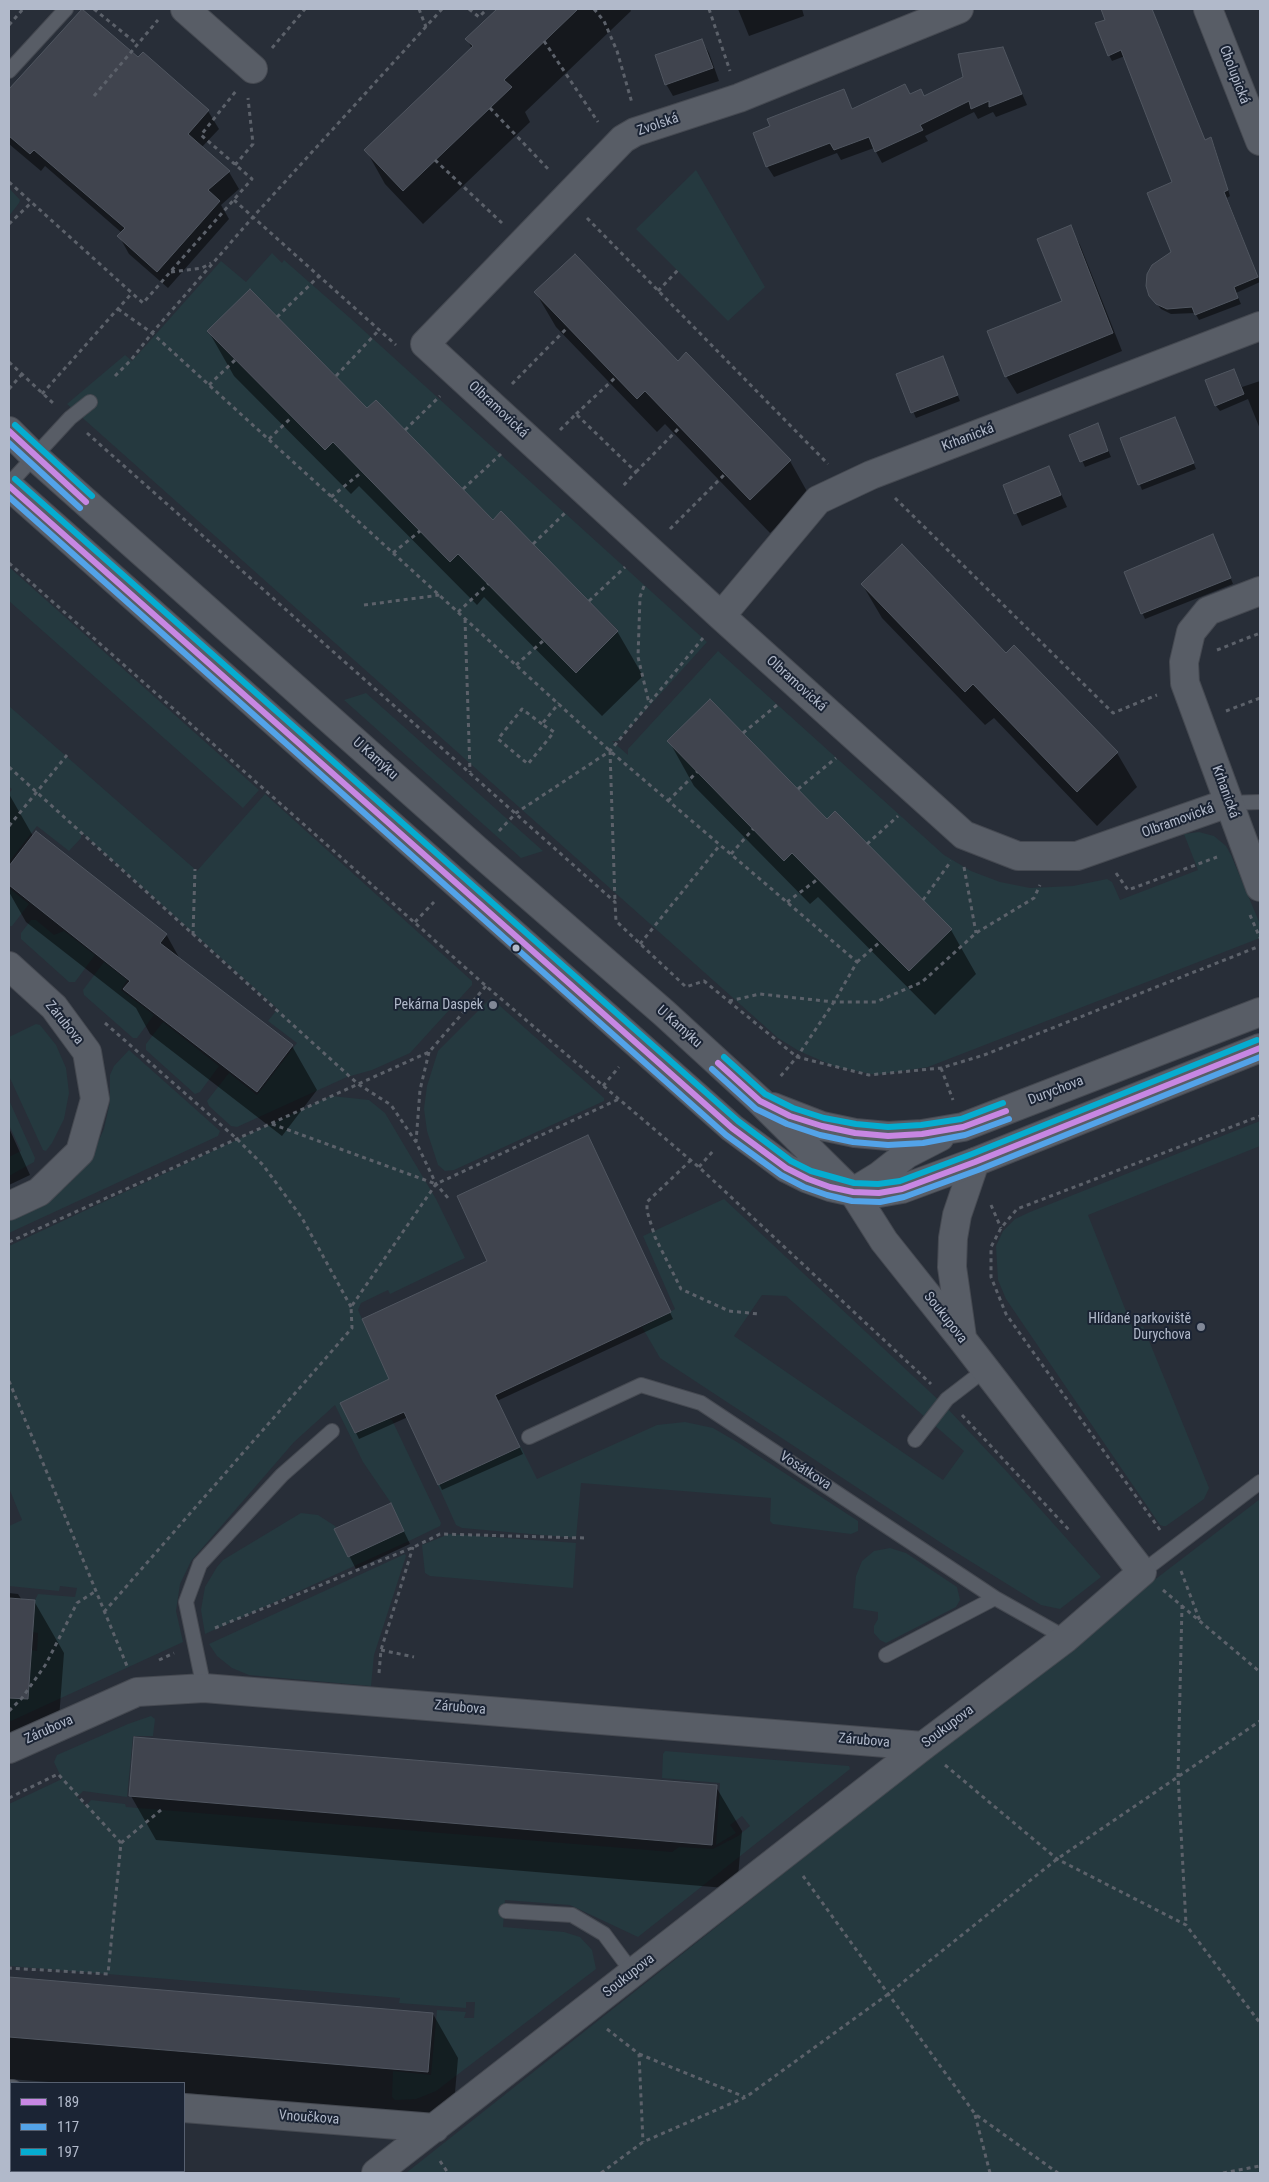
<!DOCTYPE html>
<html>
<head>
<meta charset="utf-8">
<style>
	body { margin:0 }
	#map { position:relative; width:1269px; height:2182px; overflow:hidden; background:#282e38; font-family:"Roboto Condensed",sans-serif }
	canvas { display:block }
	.frame { position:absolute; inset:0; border:10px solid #b1b9ca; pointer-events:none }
	.legend { position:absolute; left:10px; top:2082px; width:175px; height:90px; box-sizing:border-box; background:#1b2434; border:1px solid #576070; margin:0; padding:6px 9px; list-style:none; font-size:15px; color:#b1b9ca }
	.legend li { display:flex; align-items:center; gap:10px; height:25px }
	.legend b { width:25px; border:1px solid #576070 }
</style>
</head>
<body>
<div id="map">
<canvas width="1269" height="2182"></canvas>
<div class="frame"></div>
<ul class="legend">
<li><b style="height:6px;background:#c787e3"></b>189</li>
<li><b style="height:6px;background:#53a3e8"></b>117</li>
<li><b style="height:6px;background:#06acd0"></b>197</li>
</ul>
</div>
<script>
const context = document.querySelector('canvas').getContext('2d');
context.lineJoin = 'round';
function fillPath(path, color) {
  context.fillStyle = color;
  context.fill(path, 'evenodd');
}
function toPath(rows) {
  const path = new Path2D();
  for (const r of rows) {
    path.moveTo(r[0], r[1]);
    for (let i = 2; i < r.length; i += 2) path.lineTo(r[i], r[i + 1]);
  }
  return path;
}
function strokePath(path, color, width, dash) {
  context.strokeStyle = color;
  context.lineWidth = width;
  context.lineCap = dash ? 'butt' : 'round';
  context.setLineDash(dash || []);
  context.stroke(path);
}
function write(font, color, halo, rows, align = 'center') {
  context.font = font + ' "Roboto Condensed",sans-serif';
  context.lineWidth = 4;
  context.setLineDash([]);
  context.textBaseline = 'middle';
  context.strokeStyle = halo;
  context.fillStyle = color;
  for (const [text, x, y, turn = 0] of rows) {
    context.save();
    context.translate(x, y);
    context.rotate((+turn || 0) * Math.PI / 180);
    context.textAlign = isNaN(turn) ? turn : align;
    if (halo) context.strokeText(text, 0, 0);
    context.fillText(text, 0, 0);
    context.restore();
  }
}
const green = toPath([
	[696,170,765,287,728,321,636,229],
	[9,188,20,200,19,203,9,216],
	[272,253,282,263,284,260,350,318,707,642,618,741,612,741,628,755,628,749,718,651,944,855,971,871,1000,882,1030,888,1073,886,1107,879,1112,882,1120,900,1198,870,1184,834,1199,832,1214,836,1226,846,1231,855,1260,924,1260,938,928,1067,876,1075,836,1067,799,1051,778,1038,67,404,125,355,132,361,221,261,246,282],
	[250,289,367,408,376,401,493,520,501,512,618,630,576,672,458,554,450,561,333,442,325,450,207,332],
	[710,700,827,819,835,812,951,930,909,971,792,853,784,861,667,741],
	[9,567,259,790,243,808,9,601],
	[366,693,543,851,521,858,344,700],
	[9,706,197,871,265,794,472,981,472,985,410,1053,372,1070,347,1077,237,1127,231,1126,209,1106,207,1101,229,1073,257,1095,297,1043,268,1021,276,1011,280,1011,81,832,81,838,69,851,37,826,9,862,9,794,12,789,9,787],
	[9,888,29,904,12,926,9,926],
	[31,920,36,920,54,935,64,931,95,955,75,982,69,982,21,939,21,933],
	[104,962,127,980,121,990,154,1015,137,1038,133,1038,84,995,83,990],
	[491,998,604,1098,604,1101,454,1170,445,1171,438,1165,427,1131,424,1109,427,1086,438,1051],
	[163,1022,219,1066,200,1092,195,1094,146,1050,146,1044],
	[36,1024,40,1025,56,1045,66,1068,69,1093,64,1119,52,1143,46,1151,43,1150,9,1076,9,1037],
	[129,1050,220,1131,218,1136,9,1233,9,1220,48,1201,73,1180,90,1159,104,1129,110,1102,110,1075,114,1066],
	[331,1096,369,1100,385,1113,436,1199,465,1258,390,1294,388,1290,361,1303,358,1310,389,1379,341,1403,355,1433,385,1419,392,1420,441,1523,440,1526,409,1541,205,1634,201,1610,205,1587,217,1567,223,1560,301,1513,318,1515,335,1526,348,1557,403,1531,391,1503,363,1462,335,1405,294,1442,191,1561,180,1584,176,1611,183,1642,11,1721,9,1720,9,1683,22,1684,31,1650,37,1651,38,1633,32,1632,35,1600,38,1594,75,1597,77,1588,60,1586,59,1591,9,1586,9,1526,22,1520,9,1488,9,1246],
	[9,1100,35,1158,34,1162,9,1176,9,1157,21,1151,9,1125],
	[1260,1121,1260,1146,1088,1215,1133,1329,1143,1326,1209,1488,1204,1499,1166,1526,1163,1526,1160,1525,1006,1299,998,1280,996,1246,1003,1231,1015,1219,1030,1212],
	[724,1199,946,1407,1008,1473,1101,1577,1060,1609,1041,1605,949,1548,660,1358,642,1327,675,1309,643,1236],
	[762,1295,786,1296,964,1451,943,1480,734,1336],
	[685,1422,713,1428,737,1442,858,1521,858,1531,851,1534,773,1524,770,1521,771,1498,581,1483,576,1538,462,1528,456,1525,438,1485,521,1447,537,1479,657,1425],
	[1260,1499,1260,2173,406,2173,1140,1591],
	[449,1534,576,1543,573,1588,430,1576,425,1573,422,1545],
	[890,1548,906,1553,957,1587,960,1600,956,1607,886,1643,880,1640,874,1633,874,1626,878,1619,878,1612,853,1608,856,1576,862,1561,874,1551],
	[405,1554,406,1556,374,1655,371,1686,249,1675,232,1668,217,1656,209,1644],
	[151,1716,155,1719,153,1736,133,1736,127,1797,83,1791,77,1797,86,1806,91,1800,125,1804,126,1807,672,1852,679,1847,713,1849,738,1836,750,1826,742,1816,730,1825,736,1833,716,1845,720,1783,662,1778,663,1754,665,1751,849,1766,850,1769,638,1937,570,1905,505,1900,503,1927,564,1932,580,1937,592,1950,596,1969,436,2091,416,2099,395,2100,392,2097,393,2071,431,2075,437,2010,466,2012,464,2018,474,2018,475,2002,466,2002,466,2008,399,2003,400,1998,9,1966,9,1804,62,1779,54,1762,57,1755,128,1724]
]);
const shadow = toPath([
	[499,9,630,9,631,11,525,112,530,122,423,224,385,184,366,150,472,49,467,39],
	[738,9,802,9,804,16,749,36],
	[1102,9,1152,9,1205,141,1211,139,1214,145,1230,196,1227,198,1260,282,1236,293,1241,304,1199,320,1195,313,1171,314,1161,309,1150,296,1172,252,1173,183,1125,56,1112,61,1109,55,1106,20],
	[83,10,138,59,143,53,208,111,219,129,201,148,229,172,239,189,221,205,229,219,168,288,129,254,119,236,122,233,45,166,41,171,9,144,9,91],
	[702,41,709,53,719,81,673,96,666,84],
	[1002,48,1027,105,996,117,993,112,978,119,974,112,925,136,928,141,882,163,874,148,841,160,837,153,774,177,767,166,843,90,853,110,911,96,924,97,965,78],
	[1070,227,1080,245,1122,351,1017,394,1006,376,1064,302],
	[536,293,678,362,790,461,809,495,770,533,665,424,657,432,556,327],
	[209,332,367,410,617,631,643,676,602,716,484,597,477,605,359,486,351,494,234,376],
	[944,362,960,401,916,418,897,375],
	[1234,370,1242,387,1260,381,1260,429,1248,399,1220,411,1216,406,1207,381],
	[1175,418,1196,469,1142,490,1122,439],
	[1100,431,1111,457,1085,467,1071,435],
	[1049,468,1067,507,1022,526,1004,486],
	[1216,541,1233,584,1145,619,1125,573],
	[862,584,1006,654,1014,647,1117,753,1137,787,1097,826,994,718,985,725,882,618],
	[669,741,951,930,976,974,935,1015,818,897,810,904,694,786],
	[9,794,33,836,166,934,181,961,292,1046,317,1090,282,1136,150,1034,136,1008,26,922,9,892],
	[9,1128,30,1175,9,1185],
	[591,1142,673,1319,497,1401,523,1454,442,1490,408,1417,359,1439,342,1404,391,1380],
	[397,1517,410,1544,356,1569,336,1530],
	[9,1593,18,1594,22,1600,34,1601,64,1653,59,1719,9,1738],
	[716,1787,742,1831,737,1889,156,1840,131,1796],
	[9,1978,433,2014,458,2058,453,2116,184,2093,184,2083,62,2083,9,2079]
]);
const building = toPath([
	[82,9,138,57,143,52,209,110,188,134,230,171,208,190,220,201,157,272,117,236,125,228,34,150,30,154,9,136,9,89,82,9],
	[497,9,578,9,504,80,512,87,403,191,364,150,473,46,465,39,497,9],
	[1101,9,1152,9,1205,140,1211,137,1228,190,1224,192,1258,277,1234,287,1238,298,1195,315,1192,307,1167,309,1156,304,1149,296,1146,286,1147,274,1152,265,1171,252,1147,193,1172,182,1121,50,1108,56,1095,23,1105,20,1101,9],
	[702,39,713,68,665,85,655,55,702,39],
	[1003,47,1022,94,989,107,989,101,971,109,969,101,920,125,923,130,875,152,869,137,834,150,830,143,766,167,753,133,770,126,767,119,844,89,852,109,905,84,910,94,921,89,924,96,963,77,958,54,1003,47],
	[1071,225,1113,333,1005,377,987,331,1062,301,1037,239,1071,225],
	[575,254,678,361,686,352,791,460,750,500,645,391,637,399,534,292,575,254],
	[250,289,367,408,376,400,493,520,501,511,618,631,576,673,458,554,450,562,333,442,325,450,207,331,250,289],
	[943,356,958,395,911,413,896,374,943,356],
	[1234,369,1244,394,1215,406,1205,380,1234,369],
	[1175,417,1194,463,1138,485,1120,438,1175,417],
	[1098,423,1108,451,1080,462,1069,435,1098,423],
	[1049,466,1061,495,1014,514,1003,485,1049,466],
	[1213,534,1231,578,1141,614,1124,572,1213,534],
	[902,544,1006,653,1014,645,1118,752,1077,792,973,684,965,692,861,584,902,544],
	[710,699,827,819,835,811,952,929,909,971,792,853,784,861,667,741,710,699],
	[36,831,167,934,160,943,293,1045,257,1092,123,989,130,981,9,885,9,866,36,831],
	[588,1135,671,1312,495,1395,520,1447,438,1485,404,1412,355,1433,340,1403,389,1379,362,1319,487,1261,457,1196,588,1135],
	[391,1503,404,1531,348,1557,334,1529,391,1503],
	[9,1598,35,1600,28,1699,9,1698,9,1598],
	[134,1737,717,1785,712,1845,129,1796,134,1737],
	[9,1977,433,2013,428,2072,9,2037,9,1977]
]);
const path = toPath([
	[94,9,137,44],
	[419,9,426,27],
	[469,9,479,17,487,9],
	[594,9,604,21,617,51,632,103],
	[709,9,730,71],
	[9,25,23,9],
	[544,41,598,122],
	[272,48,305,9],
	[94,96,158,20],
	[490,108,550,171],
	[435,160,502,223],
	[235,165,253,144,248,98],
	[9,182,143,303,252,179,201,135,236,91],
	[234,200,396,345],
	[587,218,828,464],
	[9,224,32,202],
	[171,272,202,268,211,263],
	[658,291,678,270],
	[118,309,152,333,610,751,857,962,834,1002,797,1057,779,1078],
	[277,317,319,276],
	[9,362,54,404],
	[115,376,131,360,152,333,253,217,442,9],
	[336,376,379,330],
	[512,384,568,327],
	[209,385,235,360],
	[9,389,22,374],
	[42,394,132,293],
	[576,414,616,377],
	[405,430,440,396],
	[560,430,576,414,636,472,622,487],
	[87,433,615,902,616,921,686,987,704,981,797,1057,869,1075,941,1068,984,1055,1260,946],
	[269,439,292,417],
	[636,472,680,427],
	[463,489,501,454],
	[331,497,362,472],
	[895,498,1113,713,1157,695],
	[670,529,724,475],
	[533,544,565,513],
	[393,553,420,531],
	[9,563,486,986,701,1169,931,1384],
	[644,586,640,597,638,657,649,703],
	[589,601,625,567],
	[364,605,440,595],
	[458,612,488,584],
	[465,619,470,772],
	[1217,650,1260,633],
	[516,665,544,640],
	[1226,711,1260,698],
	[542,724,522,709,498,739,528,764,554,732,542,724,559,703],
	[743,733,777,705],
	[610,751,615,902],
	[9,767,358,1084,391,1105,416,1142],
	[798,789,836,758],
	[668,801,697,772],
	[9,826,67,755],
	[499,831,516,813,610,751,703,638],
	[867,844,898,816],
	[731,854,753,829],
	[964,867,976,933],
	[1116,873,1128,890,1217,857],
	[923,900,951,861],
	[787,902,818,879],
	[1250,915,1260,938],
	[415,922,434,902],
	[193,935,195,869],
	[640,944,720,845],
	[857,962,880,942],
	[729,1001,760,994,834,1002,876,1002,922,982,976,933,1034,898,1040,885],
	[105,1023,237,1139,263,1165,302,1218,351,1307],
	[429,1052,420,1090,416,1142,436,1184,448,1198],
	[941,1068,953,1100],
	[603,1086,619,1067],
	[272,1124,436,1184],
	[691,1160,647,1202,647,1211,655,1237,681,1289,729,1311,759,1314],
	[699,1167,713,1151],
	[991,1205,1001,1228],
	[9,1242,429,1052,486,986],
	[9,1381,127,1666],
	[962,1415,1070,1531],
	[1160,1530,1006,1314,991,1277,991,1247,1001,1228,1017,1209,1260,1116],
	[1181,1571,1200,1621],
	[1163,1590,1260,1672],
	[1182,1605,1178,1776,1186,1924],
	[104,1612,352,1328,351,1307,436,1184,619,1099],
	[215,1628,414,1547,440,1534,585,1538],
	[381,1650,414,1657],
	[159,1660,174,1653],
	[379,1673,381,1650,413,1547],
	[9,1711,22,1698,46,1664,77,1603,96,1591],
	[945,1765,1057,1859,1186,1925,1260,2023],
	[9,1798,58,1774,121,1843,108,1974,9,1968],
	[121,1843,161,1810],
	[803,1876,975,2114,1058,2173],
	[607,2029,639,2054,643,2142],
	[639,2054,745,2097],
	[975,2115,990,2173],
	[440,2161,448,2173],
	[118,2171,118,2173],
	[601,2173,643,2142,746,2097,887,1995,1057,1859,1260,1721],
	[1223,2173,1260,2166]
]);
const service = toPath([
	[9,71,66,9],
	[9,484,70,418,90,402],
	[1228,803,1260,802],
	[529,1437,641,1385,701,1403,995,1598,1066,1638],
	[915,1440,947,1399,986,1369],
	[1142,1572,1260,1482],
	[886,1655,995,1598],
	[204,1688,186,1602,200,1564,282,1475,332,1431],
	[506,1911,572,1915,604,1934,633,1973]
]);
const minor = toPath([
	[185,9,253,69],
	[959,9,739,98,635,132,623,139,425,344,721,616,964,835,1018,856,1077,856,1228,803],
	[1208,9,1260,141],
	[1260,591,1208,611,1191,632,1184,662,1185,683,1260,887],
	[721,616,818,500,871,475,1260,326],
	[9,966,54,1007,87,1052,95,1099,80,1152,39,1192,9,1206],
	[962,1337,952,1267,953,1238,957,1215,975,1162],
	[9,1749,137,1692,204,1688,923,1746],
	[9,2094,11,2094],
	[184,2108,435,2128],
	[376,2173,923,1746,1066,1638,1142,1572,962,1339,884,1241,853,1192]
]);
const tertiary = toPath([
	[9,431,34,456,479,852,664,1013,760,1101,850,1190],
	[9,486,732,1128,786,1168,808,1179,830,1187,853,1192,879,1193,902,1189,975,1162,1260,1048],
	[773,1107,822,1126,855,1133,888,1136,922,1134,963,1127,1260,1012],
	[853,1192,879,1176,907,1154,940,1137]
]);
const bus1 = toPath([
	[9,431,86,502],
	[9,486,732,1128,786,1168,808,1179,830,1187,853,1192,879,1193,902,1189,975,1162,1260,1048],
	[718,1063,760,1101,790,1116,822,1126,855,1133,888,1136,922,1134,963,1127,1006,1111]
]);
const bus2 = toPath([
	[9,443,80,508],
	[9,497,726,1135,781,1175,804,1187,827,1195,852,1201,880,1202,904,1197,978,1170,1260,1057],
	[712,1069,756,1109,787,1124,820,1135,853,1142,888,1145,923,1143,965,1135,1009,1119]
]);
const bus3 = toPath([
	[15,425,92,496],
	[15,479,738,1121,791,1161,811,1171,854,1183,878,1184,900,1181,972,1154,1257,1040],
	[724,1057,765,1094,793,1108,824,1118,856,1124,888,1127,921,1125,961,1119,1003,1103]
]);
const markers = [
	[516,948,4.5,"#b1b9ca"],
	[493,1005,5,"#818897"],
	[1201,1327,5,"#818897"]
];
const streetNames = [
	["Cholupická",1234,75,69],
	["Zvolská",658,125,-19],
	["Olbramovická",498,410,43],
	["Krhanická",968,438,-21],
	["Olbramovická",796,684,42],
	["U Kamýku",375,759,42],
	["Krhanická",1225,792,70],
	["Olbramovická",1178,821,-20],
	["Zárubova",64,1023,51],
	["U Kamýku",679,1027,42],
	["Durychova",1056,1091,-21],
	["Soukupova",945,1318,52],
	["Vosátkova",805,1471,33],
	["Zárubova",460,1708,5],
	["Soukupova",948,1727,-37],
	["Zárubova",49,1730,-24],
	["Zárubova",864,1741,5],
	["Soukupova",629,1976,-38],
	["Vnoučkova",309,2118,4]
];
const poiNames = [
	["Pekárna Daspek",483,1005],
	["Hlídané parkoviště",1191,1319],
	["Durychova",1191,1335]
];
fillPath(green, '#25393f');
fillPath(shadow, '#0007');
fillPath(building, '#40444e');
strokePath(building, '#505660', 1);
strokePath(service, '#454951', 16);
strokePath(minor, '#454951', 30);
strokePath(tertiary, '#454951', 30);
strokePath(path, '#5c616a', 3, [4, 4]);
strokePath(service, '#585d66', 14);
strokePath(minor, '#585d66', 28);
strokePath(tertiary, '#585d66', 28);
strokePath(bus1, '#c787e3', 6);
strokePath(bus2, '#53a3e8', 6);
strokePath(bus3, '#06acd0', 6);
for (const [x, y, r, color] of markers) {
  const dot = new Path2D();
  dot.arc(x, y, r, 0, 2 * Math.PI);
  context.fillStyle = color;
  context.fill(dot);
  strokePath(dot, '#1b2434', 2);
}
write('14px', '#b1b9ca', '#1b2434', streetNames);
write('14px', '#b1b9ca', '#1b2434', poiNames, 'right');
</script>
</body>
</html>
